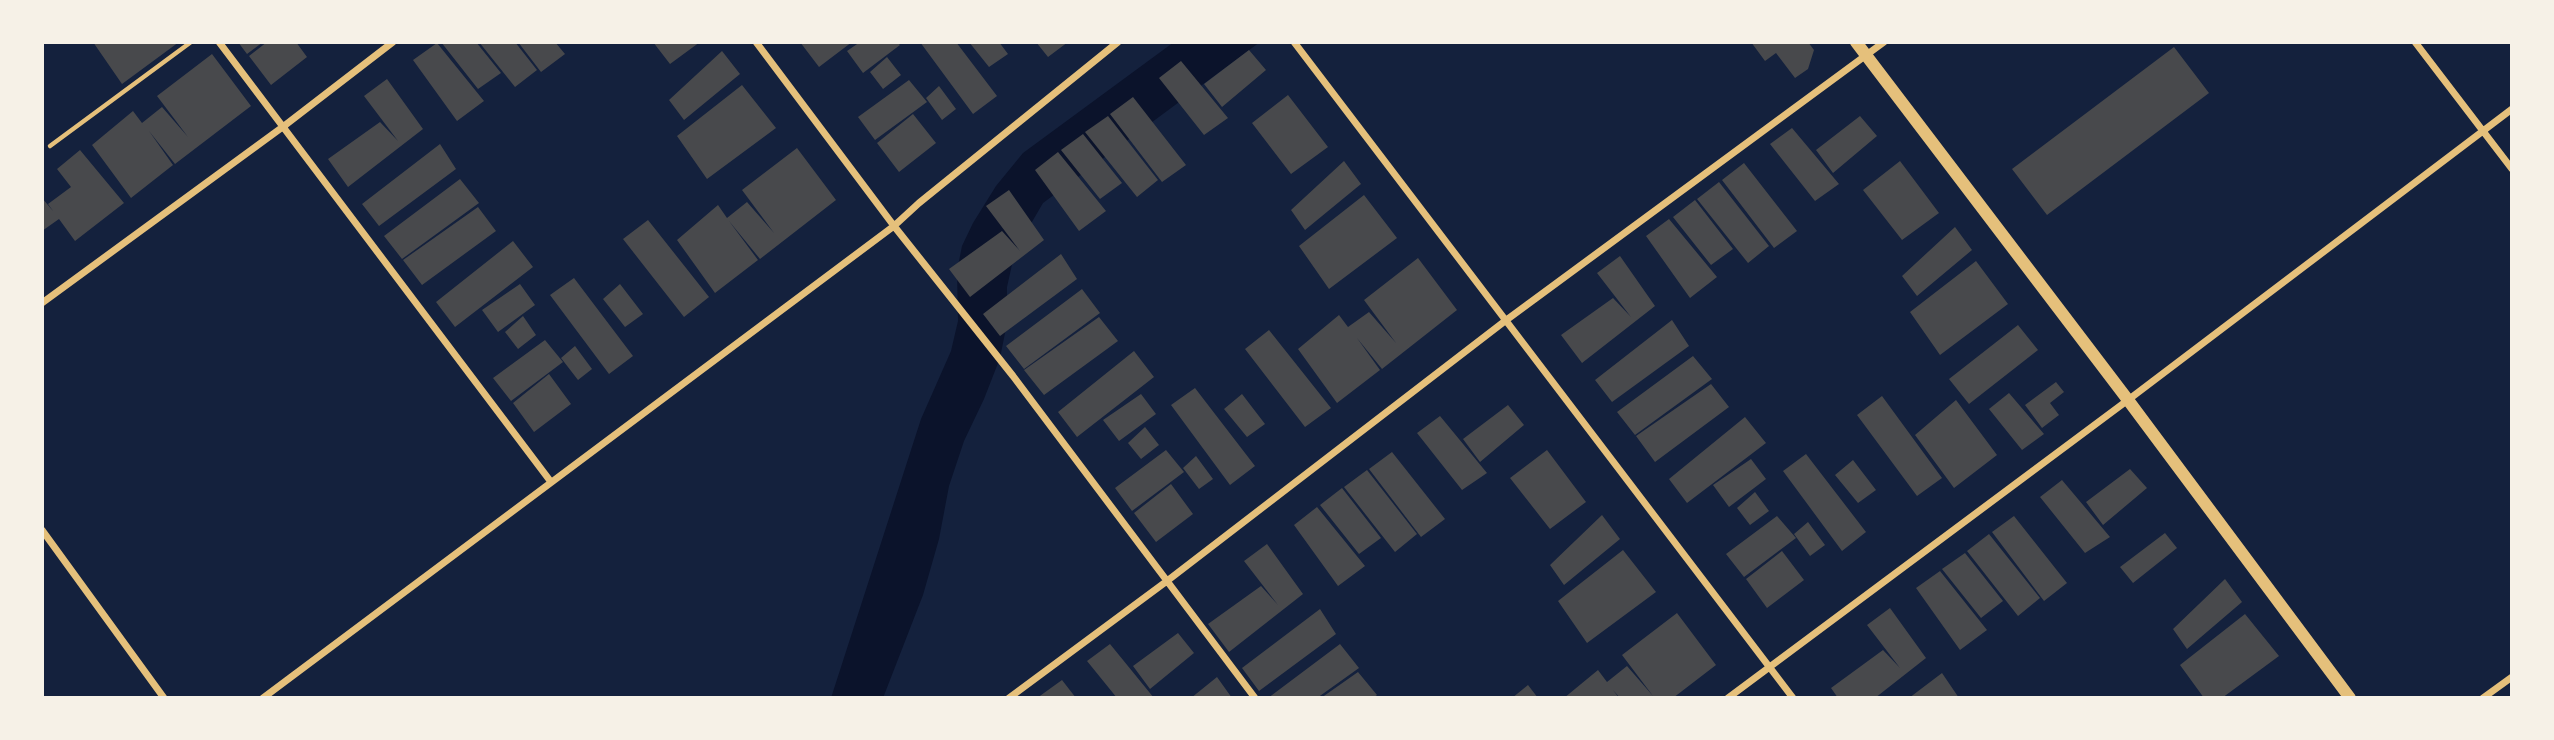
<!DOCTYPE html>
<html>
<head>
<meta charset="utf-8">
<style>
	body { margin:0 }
	#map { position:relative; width:2554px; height:740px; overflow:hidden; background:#14213d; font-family:"Space Grotesk",sans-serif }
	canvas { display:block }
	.frame { position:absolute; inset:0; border:44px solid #f6f1e7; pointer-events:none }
</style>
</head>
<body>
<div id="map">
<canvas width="2554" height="740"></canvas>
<div class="frame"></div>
</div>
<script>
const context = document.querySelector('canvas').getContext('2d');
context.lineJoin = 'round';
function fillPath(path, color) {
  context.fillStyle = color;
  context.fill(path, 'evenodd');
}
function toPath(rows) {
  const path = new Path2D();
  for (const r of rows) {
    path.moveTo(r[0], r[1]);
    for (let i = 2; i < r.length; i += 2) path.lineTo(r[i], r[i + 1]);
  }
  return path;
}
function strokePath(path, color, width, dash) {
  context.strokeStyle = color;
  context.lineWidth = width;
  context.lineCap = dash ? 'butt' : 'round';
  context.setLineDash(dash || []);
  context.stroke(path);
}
const water = toPath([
	[1174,42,1260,42,1043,203,1015,251,1007,287,1007,323,1000,358,984,399,964,441,949,486,939,539,923,595,883,698,831,698,921,419,951,351,958,321,957,271,962,246,973,223,996,186,1023,153]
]);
const building = toPath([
	[93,42,179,42,122,84],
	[238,42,263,42,247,54],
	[267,42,296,42,307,57,271,85,249,56],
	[441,42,476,42,501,73,478,89],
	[479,42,515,42,537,70,515,87],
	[518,42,555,42,565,54,541,72],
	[653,42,700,42,670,64],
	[800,42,852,42,819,67],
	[860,42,897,42,900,45,863,73,847,51],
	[920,42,956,42,997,96,973,114],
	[969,42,999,42,1008,54,989,67],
	[1036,42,1068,42,1048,57],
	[1751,42,1808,42,1814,50,1808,69,1795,78,1776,53,1765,61],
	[437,43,484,101,457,121,413,60],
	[2174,47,2209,93,2047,215,2012,169],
	[1249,50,1266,70,1222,107,1204,84],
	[722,51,740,74,684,120,669,100],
	[212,54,251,106,175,164,149,131,173,165,131,198,92,145,133,111,142,123,162,107,188,137,157,96],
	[887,57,901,75,883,89,870,72],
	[1181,61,1228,118,1204,135,1159,78],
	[387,79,423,129,348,187,328,159,380,122,398,141,364,96],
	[909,80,927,102,875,140,858,117],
	[742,85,776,128,707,179,677,136],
	[939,86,956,109,942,120,926,98],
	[1288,95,1328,147,1291,174,1252,123],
	[1133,97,1186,165,1162,182,1110,114],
	[913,114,936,143,899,172,877,143],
	[1108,116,1158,180,1137,197,1085,132],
	[1860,116,1877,136,1833,173,1816,150],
	[1792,128,1839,184,1815,201,1770,144],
	[1083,134,1122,183,1100,199,1061,150],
	[440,144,456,169,379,226,362,204],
	[797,148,836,200,760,259,729,221,758,260,715,293,677,240,718,205,727,218,747,202,774,233,742,190],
	[80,150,124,203,75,241,59,219,42,231,42,198,53,211,48,204,71,187,57,169],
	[1058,152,1106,211,1079,231,1035,170],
	[1344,161,1361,184,1305,230,1291,210],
	[1900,161,1939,213,1902,240,1863,190],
	[1744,163,1797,231,1774,248,1722,180],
	[460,179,479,203,402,259,384,236],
	[1719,182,1769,246,1748,263,1697,199],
	[1009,190,1044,240,970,297,949,269,1002,231,1020,251,986,206],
	[1364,195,1397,238,1329,289,1299,246],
	[1695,200,1733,249,1711,265,1673,217],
	[478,207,496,231,422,285,403,260],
	[1669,219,1717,277,1690,298,1646,236],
	[648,220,709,297,684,317,623,239],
	[1955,227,1972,250,1917,296,1902,276],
	[513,241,533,267,455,327,436,302],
	[1061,254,1077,279,1000,336,983,314],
	[1620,256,1655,306,1582,363,1561,335,1613,298,1631,317,1597,273],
	[1418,258,1457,310,1382,369,1357,338,1380,370,1337,403,1298,349,1339,315,1348,327,1369,312,1396,343,1364,300],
	[1976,261,2008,304,1940,355,1910,312],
	[574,278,633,356,609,374,550,295],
	[520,284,535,305,498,332,482,310],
	[620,284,643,314,625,327,603,299],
	[1082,289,1100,313,1024,369,1006,346],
	[523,316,536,335,518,349,505,332],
	[1099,317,1118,341,1044,395,1024,370],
	[1672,320,1689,346,1612,402,1595,380],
	[2018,325,2038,350,1969,404,1949,379],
	[1269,330,1331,408,1305,427,1245,349],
	[545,340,563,362,511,401,493,378],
	[575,346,592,369,578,380,561,358],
	[1134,351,1154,377,1077,437,1058,412],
	[1693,356,1712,379,1635,435,1617,412],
	[549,374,571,404,534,432,513,403],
	[2056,382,2064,392,2050,403,2059,415,2042,428,2025,405],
	[1711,384,1729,407,1655,462,1636,436],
	[1195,388,1255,466,1230,485,1171,405],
	[2009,393,2044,434,2022,450,1989,409],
	[1141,394,1156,414,1119,441,1103,420],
	[1242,394,1265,424,1247,437,1224,409],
	[1882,396,1942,478,1917,496,1857,415],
	[1956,400,1997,455,1954,488,1915,435],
	[1508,405,1524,425,1480,462,1463,439],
	[1440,416,1487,473,1462,490,1417,433],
	[1745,417,1766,443,1687,503,1669,479],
	[1145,427,1159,445,1141,459,1128,443],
	[1166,450,1184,472,1132,511,1115,488],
	[1547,450,1586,502,1550,529,1510,478],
	[1392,452,1445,519,1421,537,1369,469],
	[1806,454,1866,532,1842,551,1783,471],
	[1196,456,1213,479,1199,489,1183,468],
	[1751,459,1766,479,1729,507,1713,485],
	[1853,460,1876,490,1858,503,1835,475],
	[2130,469,2147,488,2103,525,2086,502],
	[1367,470,1417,534,1395,552,1344,487],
	[2062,480,2110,537,2085,553,2040,497],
	[1171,484,1193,514,1156,542,1134,513],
	[1342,488,1381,538,1359,554,1320,505],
	[1755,492,1769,511,1750,525,1737,508],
	[1317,507,1365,566,1338,586,1294,525],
	[1602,515,1620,539,1564,585,1550,565],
	[1777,516,1796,538,1744,577,1726,554],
	[2014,516,2067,583,2044,601,1992,532],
	[1808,522,1825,545,1810,556,1794,534],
	[2165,533,2177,548,2133,583,2120,567],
	[1989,534,2040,598,2018,616,1967,551],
	[1267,544,1303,594,1229,652,1208,624,1261,586,1278,605,1244,561],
	[1623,550,1656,592,1587,643,1558,601],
	[1782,551,1804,580,1767,608,1746,579],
	[1965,553,2003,601,1981,618,1942,569],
	[1940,571,1987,630,1960,650,1916,588],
	[2225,579,2242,602,2187,649,2173,629],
	[1890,608,1926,658,1875,698,1838,698,1831,688,1883,650,1900,668,1867,625],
	[1320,609,1336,634,1259,691,1242,668],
	[1677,613,1716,665,1673,698,1620,698,1613,690,1619,698,1564,698,1598,670,1607,682,1627,666,1653,696,1622,655],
	[2245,614,2279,656,2222,698,2204,698,2180,665],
	[1178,633,1194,653,1150,689,1133,666],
	[1110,644,1154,698,1117,698,1087,661],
	[1340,644,1359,668,1317,698,1268,698],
	[1358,672,1377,695,1373,698,1321,698],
	[1942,673,1959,698,1909,698],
	[1217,677,1232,698,1191,698],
	[1062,680,1076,698,1037,698],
	[1528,685,1538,698,1512,698]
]);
const service = toPath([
	[50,146,191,42]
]);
const minor = toPath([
	[219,42,551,482],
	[756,42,894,226,1013,376,1255,698],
	[1294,42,1793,698],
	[2415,42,2512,169],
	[42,303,284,126,393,42],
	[42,530,164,698],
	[263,698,894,226,919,203,1118,42],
	[1009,698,1167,581,1505,321,1884,42],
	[1728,698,2128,400,2512,109],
	[2483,698,2512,677]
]);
const tertiary = toPath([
	[1856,42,2128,400,2350,698]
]);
fillPath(water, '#0b132b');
fillPath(building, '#48494c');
strokePath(service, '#e5c07b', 4.5);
strokePath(minor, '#e5c07b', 7);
strokePath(tertiary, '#e5c07b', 12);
</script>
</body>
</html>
